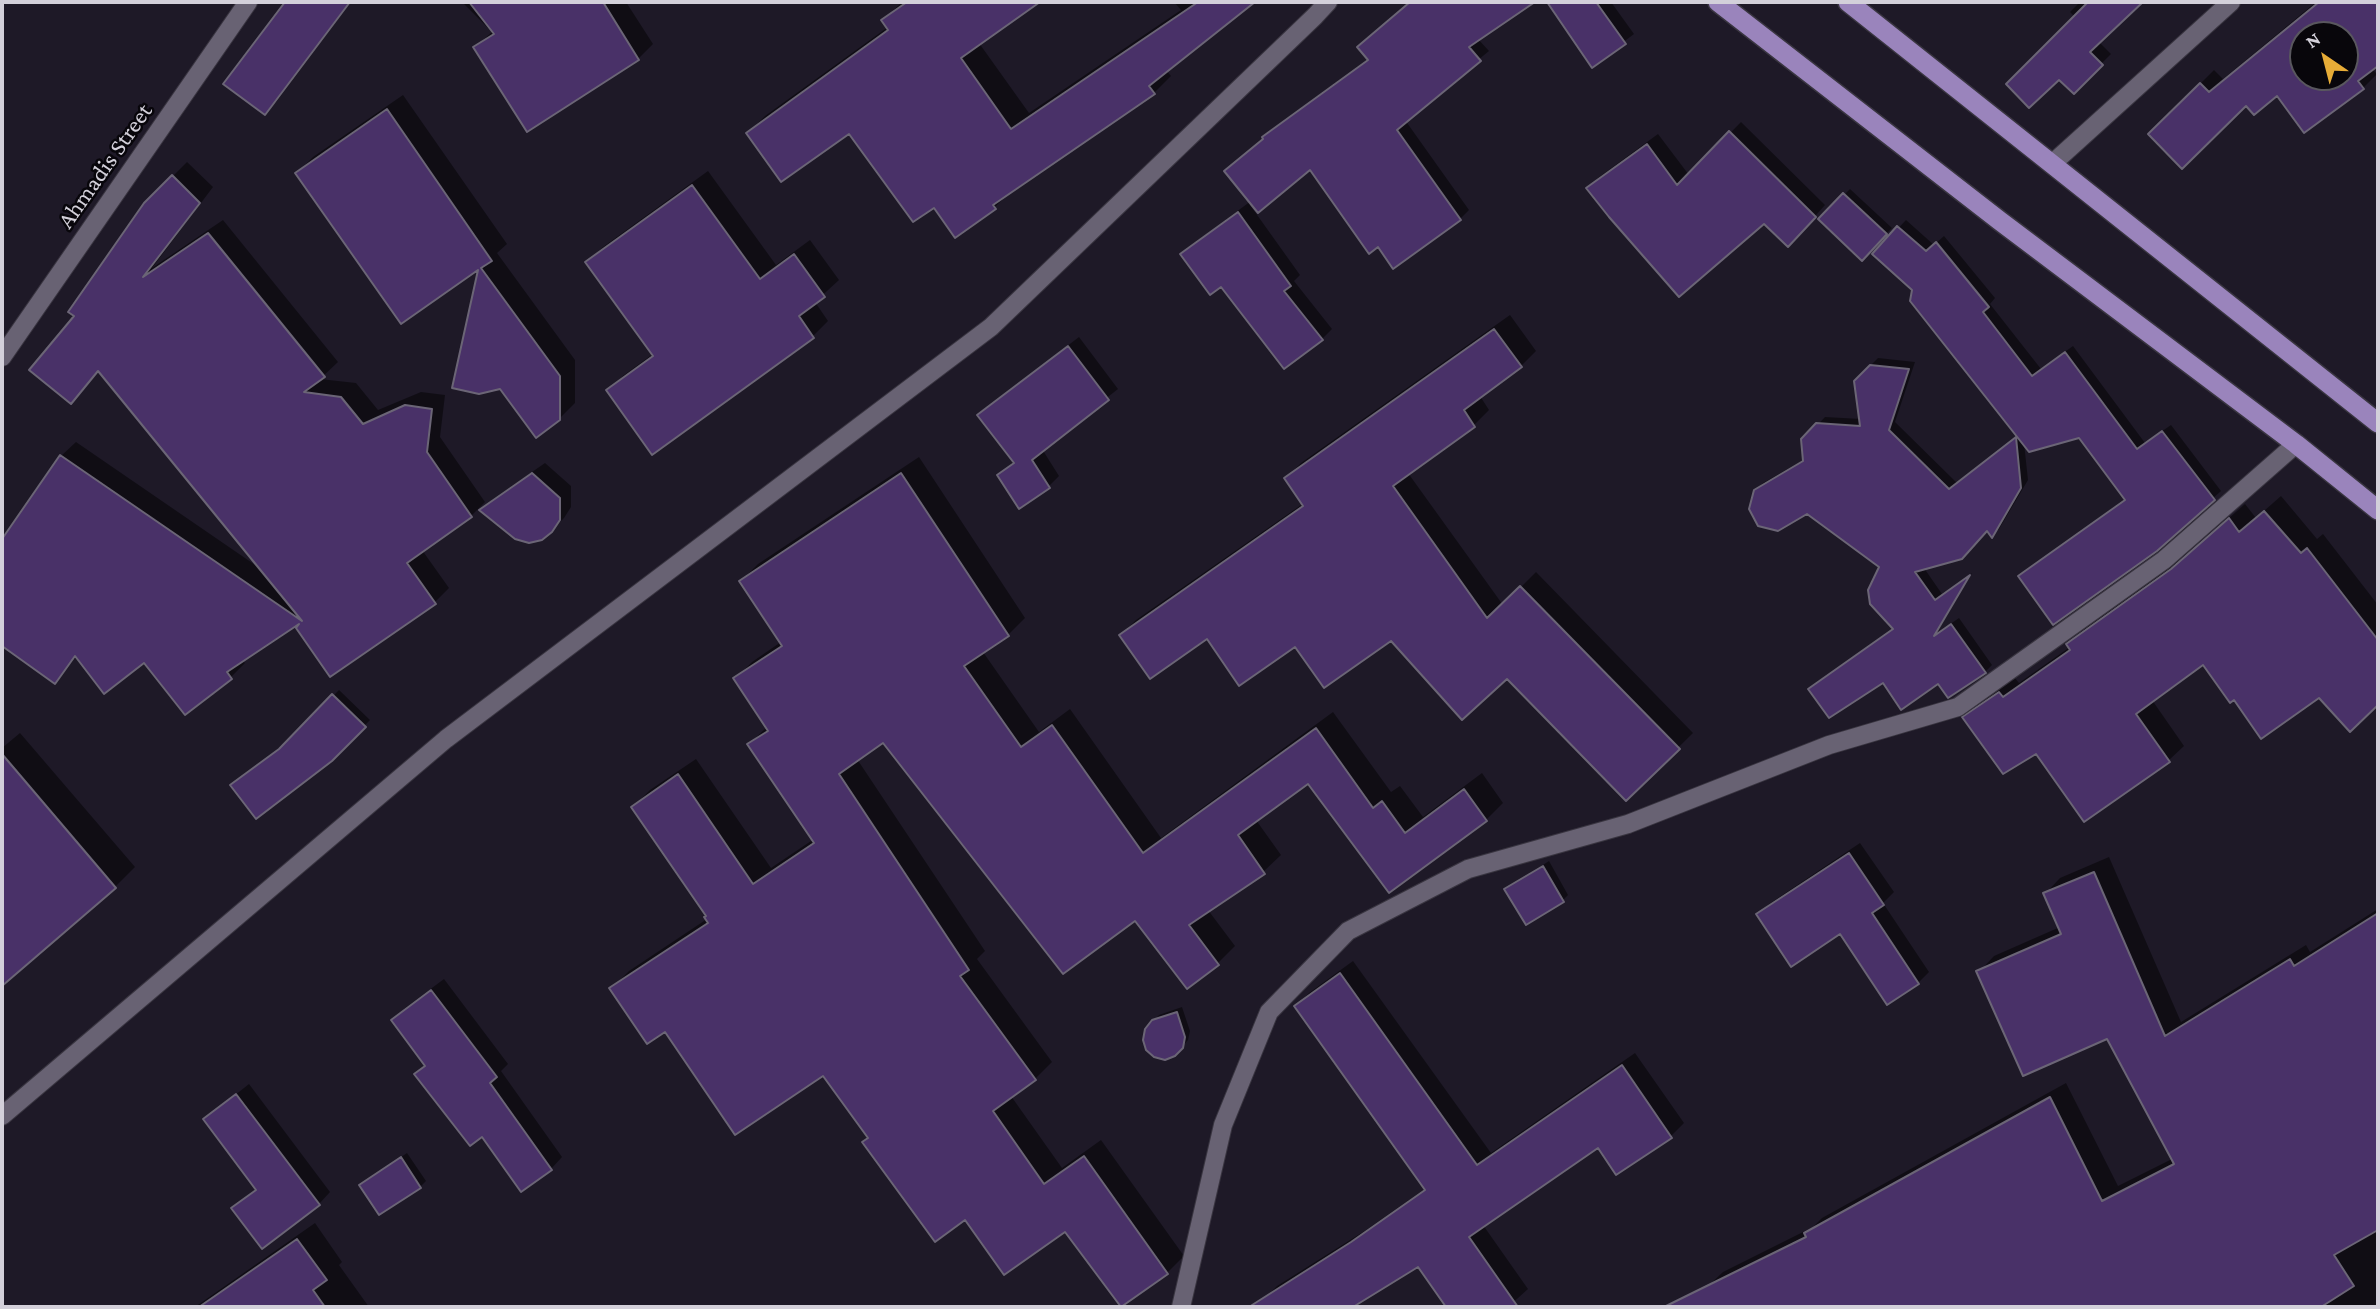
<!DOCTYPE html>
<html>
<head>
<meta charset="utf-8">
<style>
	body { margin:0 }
	#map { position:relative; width:2380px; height:1309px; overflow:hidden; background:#1e1927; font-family:"Crimson Pro",serif }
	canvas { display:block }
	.frame { position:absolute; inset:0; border:4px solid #d3d0da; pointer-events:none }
	.north { position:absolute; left:2289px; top:21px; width:70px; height:70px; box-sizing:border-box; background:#08060b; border:2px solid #59575e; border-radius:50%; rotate:325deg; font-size:19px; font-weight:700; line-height:28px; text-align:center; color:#d3d0da }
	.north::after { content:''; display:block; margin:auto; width:24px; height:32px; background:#e7ac37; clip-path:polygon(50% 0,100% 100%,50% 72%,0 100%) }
</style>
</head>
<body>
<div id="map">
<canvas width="2380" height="1309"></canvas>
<div class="frame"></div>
<div class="north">N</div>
</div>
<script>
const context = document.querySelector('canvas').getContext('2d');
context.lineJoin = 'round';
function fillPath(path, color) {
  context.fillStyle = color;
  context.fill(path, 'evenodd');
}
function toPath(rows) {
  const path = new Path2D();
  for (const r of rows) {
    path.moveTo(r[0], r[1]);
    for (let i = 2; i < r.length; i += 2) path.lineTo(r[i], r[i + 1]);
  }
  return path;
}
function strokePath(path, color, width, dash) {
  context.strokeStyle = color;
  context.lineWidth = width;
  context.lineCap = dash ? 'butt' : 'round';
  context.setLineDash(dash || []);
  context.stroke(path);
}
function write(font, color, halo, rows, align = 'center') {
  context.font = font + ' "Crimson Pro",serif';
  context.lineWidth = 5;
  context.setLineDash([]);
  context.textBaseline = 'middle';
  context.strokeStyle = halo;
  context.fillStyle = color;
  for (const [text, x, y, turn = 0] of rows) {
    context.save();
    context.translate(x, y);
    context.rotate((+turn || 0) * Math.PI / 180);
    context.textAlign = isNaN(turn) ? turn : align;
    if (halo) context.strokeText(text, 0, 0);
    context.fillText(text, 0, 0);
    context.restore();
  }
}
const shadow = toPath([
	[287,2,351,2,277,101,265,113,226,84],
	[462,2,626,2,653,44,638,59,527,129,475,47,492,32],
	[902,2,1036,2,979,43,1029,113,1181,10,1174,2,1252,2,1166,70,1171,76,1154,93,1011,191,995,207,955,236,934,205,849,131,748,133,765,116,888,27,883,20],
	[1411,2,1532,2,1478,39,1489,51,1405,120,1469,210,1460,219,1378,245,1310,167,1250,205,1300,275,1294,281,1332,329,1322,339,1222,285,1183,254,1193,244,1251,201,1264,137,1273,128,1369,58,1369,38],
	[1549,2,1611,2,1634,34,1593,65],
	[2080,2,2140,2,2098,41,2111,54,2074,91,2075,17,2070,12],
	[2316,2,2378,2,2378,64,2372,69,2377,74,2363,88,2278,94,2150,134,2214,70,2223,79],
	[2303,35,2345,35,2345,77,2303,77],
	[403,95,507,244,497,253,575,360,575,403,559,419,501,387,479,393,481,266,297,173,313,157],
	[1741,122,1825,205,1799,234,1764,222,1588,188,1599,177,1658,134,1689,175],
	[187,162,213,187,152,268,223,220,338,362,320,379,356,383,378,410,421,392,445,395,440,437,485,502,471,516,422,550,449,588,435,602,305,618,242,660,245,663,231,677,186,713,144,660,77,656,55,681,2,644,2,542,61,456,76,442,261,569,99,370,71,402,76,315,145,204],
	[708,171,776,265,810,240,839,280,815,302,828,321,813,336,653,452,608,390,624,375,653,354,587,263,603,247],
	[1850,189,1892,228,1861,259,1820,219],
	[1906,220,1934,245,1944,236,1995,298,1990,304,2041,369,2073,346,2145,443,2171,425,2221,491,2156,550,2021,576,2126,498,2080,436,2024,443,2028,480,1999,529,1992,535,1988,529,1924,568,1942,594,1972,573,1936,634,1959,618,1992,665,1985,672,1939,681,1883,680,1810,689,1894,628,1881,566,1807,512,1755,491,1763,483,1805,459,1803,440,1825,417,1861,419,1855,381,1878,358,1915,362,1895,422,1957,483,2018,436,1914,290,1874,254],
	[1510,315,1536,351,1521,366,1480,396,1489,410,1474,425,1408,473,1503,605,1536,572,1693,733,1626,799,1507,677,1391,638,1295,645,1207,637,1121,635,1136,620,1304,503,1286,478,1301,463],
	[1079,337,1118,389,1042,449,1059,476,1049,486,999,475,1014,461,980,415,990,405],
	[919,457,1025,618,1008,635,983,652,1039,732,1070,709,1161,838,1333,712,1391,792,1400,786,1423,817,1482,773,1503,803,1486,820,1390,891,1309,782,1256,820,1281,855,1263,872,1208,910,1235,946,1218,963,1187,987,1135,918,883,740,857,759,985,951,977,959,1052,1062,1035,1079,1011,1096,1062,1168,1101,1140,1184,1256,1167,1273,1120,1306,1066,1230,965,1218,870,1137,824,1073,665,1030,612,988,629,971,707,919,708,916,633,807,650,790,696,759,771,868,814,839,749,744,767,727,735,679,752,662,781,642,741,581,758,564],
	[545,463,571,486,571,507,564,518,551,531,482,510,493,499],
	[2281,496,2317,539,2323,534,2378,605,2378,703,2350,729,2319,696,2235,698,2204,662,2152,700,2184,746,2168,761,2037,752,1965,718,1980,702,2015,678,2019,683,2070,647,2068,644,2084,629,2188,554,2245,504,2256,518],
	[339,690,370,720,331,760,286,744],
	[20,733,135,867,115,887,2,984,2,748],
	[1860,843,1894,892,1883,903,1929,972,1918,983,1840,931,1759,915,1769,904],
	[2109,857,2181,1022,2306,945,2310,952,2378,909,2378,1307,2094,1307,2086,1292,2058,1307,1717,1307,1707,1287,1723,1272,1813,1227,1822,1218,2066,1083,2118,1186,2172,1159,2108,1037,1979,972,1994,956,2060,927,2045,894,2060,878],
	[1549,861,1568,895,1563,900,1506,889],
	[1353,961,1491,1153,1635,1053,1684,1123,1671,1136,1598,1145,1483,1225,1528,1289,1508,1307,1448,1307,1419,1265,1350,1307,1269,1307,1264,1299,1277,1286,1366,1230,1426,1188,1296,1006,1309,993],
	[444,979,508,1064,501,1071,562,1157,551,1169,482,1135,416,1074,426,1064,393,1020,405,1008],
	[1182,1007,1190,1031,1188,1040,1174,1055,1153,1022,1159,1015],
	[249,1084,330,1192,319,1204,234,1208,257,1188,205,1119],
	[407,1153,426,1181,420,1187,361,1185],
	[315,1223,342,1262,339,1265,369,1307,195,1307]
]);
const building = toPath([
	[285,2,350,2,265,115,223,84,285,2],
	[469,2,603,2,639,60,527,132,473,47,494,34,469,2],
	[907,2,1040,2,961,58,1011,129,1198,2,1255,2,1149,86,1155,94,993,205,996,209,955,238,934,208,913,222,849,134,781,182,746,133,888,30,881,20,907,2],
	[1410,2,1535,2,1469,47,1481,61,1397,130,1461,220,1393,269,1378,247,1369,254,1310,170,1258,213,1224,171,1263,139,1262,137,1368,60,1357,47,1410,2],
	[1547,2,1596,2,1626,44,1592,68,1547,2],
	[2088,2,2143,2,2090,52,2103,65,2074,94,2059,80,2029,108,2006,84,2088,2],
	[2319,2,2378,2,2378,66,2358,81,2364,89,2304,133,2277,96,2254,115,2246,106,2182,169,2148,134,2200,83,2209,92,2319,2],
	[2303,35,2345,35,2345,77,2303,77,2303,35],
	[387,109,492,261,481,268,560,376,560,420,536,438,500,389,479,394,452,388,478,270,401,324,295,173,387,109],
	[1729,131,1816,217,1788,247,1764,224,1679,297,1609,217,1586,188,1647,144,1677,185,1729,131],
	[172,175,200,203,143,277,208,233,325,377,304,392,341,397,363,424,405,405,432,409,427,452,472,517,407,563,436,604,330,677,296,628,299,624,227,672,232,679,185,715,144,663,104,694,75,656,55,684,2,646,2,539,60,455,302,621,98,371,71,404,29,370,74,316,68,312,144,203,172,175],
	[692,185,760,279,794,254,825,297,799,316,814,338,652,455,606,390,653,356,585,262,692,185],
	[1843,193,1887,234,1862,261,1818,219,1843,193],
	[1238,212,1291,286,1284,291,1323,340,1284,369,1221,287,1210,295,1180,254,1238,212],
	[1897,226,1926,251,1936,242,1989,307,1983,312,2032,376,2065,352,2137,449,2162,431,2215,500,2157,551,2053,625,2018,576,2125,500,2079,438,2029,452,1910,301,1912,290,1872,254,1897,226],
	[1494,329,1522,367,1464,410,1475,427,1393,486,1487,618,1520,586,1680,749,1626,801,1507,679,1462,720,1391,641,1324,688,1295,647,1239,686,1207,639,1150,679,1119,635,1303,506,1284,478,1494,329],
	[1068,346,1109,400,1032,460,1050,488,1019,509,997,475,1014,463,977,415,1068,346],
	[1870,365,1909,369,1889,430,1949,489,2016,437,2021,488,1992,538,1987,531,1962,559,1915,572,1935,600,1970,575,1934,636,1951,624,1986,673,1948,698,1938,684,1901,710,1883,683,1829,718,1808,689,1893,629,1870,604,1868,590,1879,567,1807,514,1778,531,1758,526,1749,509,1754,490,1803,461,1801,439,1816,423,1860,426,1854,381,1870,365],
	[532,473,560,498,560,520,552,532,542,540,529,543,515,539,479,510,532,473],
	[901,473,1009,636,964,666,1021,747,1052,725,1143,853,1316,728,1373,808,1382,801,1405,833,1464,789,1487,821,1389,893,1308,784,1238,835,1265,874,1189,925,1219,965,1187,989,1135,921,1063,974,883,743,839,774,969,970,960,976,1036,1080,993,1111,1044,1184,1084,1156,1168,1274,1121,1307,1065,1232,1004,1275,965,1220,935,1242,862,1142,868,1138,823,1076,735,1135,665,1032,647,1044,609,988,708,923,704,917,706,916,631,807,678,774,753,884,814,843,747,744,768,731,733,678,782,646,739,581,901,473],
	[2264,511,2301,553,2307,548,2378,640,2378,705,2350,732,2319,698,2261,739,2234,700,2230,703,2203,665,2136,714,2170,762,2084,822,2036,754,2003,774,1962,717,1999,692,2003,697,2070,650,2066,644,2171,569,2229,518,2239,532,2264,511],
	[332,694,366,727,332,761,256,819,230,785,279,749,332,694],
	[2,754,116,888,2,986,2,754],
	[1849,853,1884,905,1872,913,1919,984,1887,1005,1840,934,1791,967,1756,914,1849,853],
	[1543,866,1564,902,1526,925,1504,889,1543,866],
	[2094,872,2165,1036,2290,959,2294,966,2378,913,2378,1230,2334,1255,2354,1286,2321,1307,1664,1307,1806,1237,1804,1233,2050,1097,2102,1201,2174,1164,2107,1039,2023,1076,1976,971,2061,934,2043,893,2094,872],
	[1340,973,1477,1165,1622,1065,1672,1138,1616,1175,1598,1148,1469,1237,1518,1307,1446,1307,1418,1267,1353,1307,1249,1307,1351,1242,1425,1190,1294,1006,1340,973],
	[431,990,497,1077,490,1083,552,1170,521,1192,482,1137,470,1146,414,1074,425,1066,391,1020,431,990],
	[1177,1012,1185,1037,1183,1048,1175,1056,1165,1060,1154,1057,1146,1050,1143,1040,1145,1029,1152,1020,1177,1012],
	[236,1094,320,1205,262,1249,231,1208,256,1190,203,1119,236,1094],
	[401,1157,421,1188,379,1215,359,1185,401,1157],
	[297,1239,327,1280,313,1290,325,1307,199,1307,297,1239]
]);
const minor = toPath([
	[2053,163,2231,2],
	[2,357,248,2],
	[2,1116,446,739,991,327,1315,16,1328,2],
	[1181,1307,1223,1125,1269,1012,1348,931,1468,869,1628,824,1829,745,1958,707,2164,560,2296,444]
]);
const trunk = toPath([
	[1718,2,2000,221,2296,444,2378,510],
	[1848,2,2378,423]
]);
const streetNames = [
	["Ahmadis Street",105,166,-55]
];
fillPath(shadow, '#0007');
fillPath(building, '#493168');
strokePath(building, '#6b6576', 2);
strokePath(minor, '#393540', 20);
strokePath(trunk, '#393540', 22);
strokePath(minor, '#686273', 18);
strokePath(trunk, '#9a84bc', 19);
write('24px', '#d3d0da', '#08060b', streetNames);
</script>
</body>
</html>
